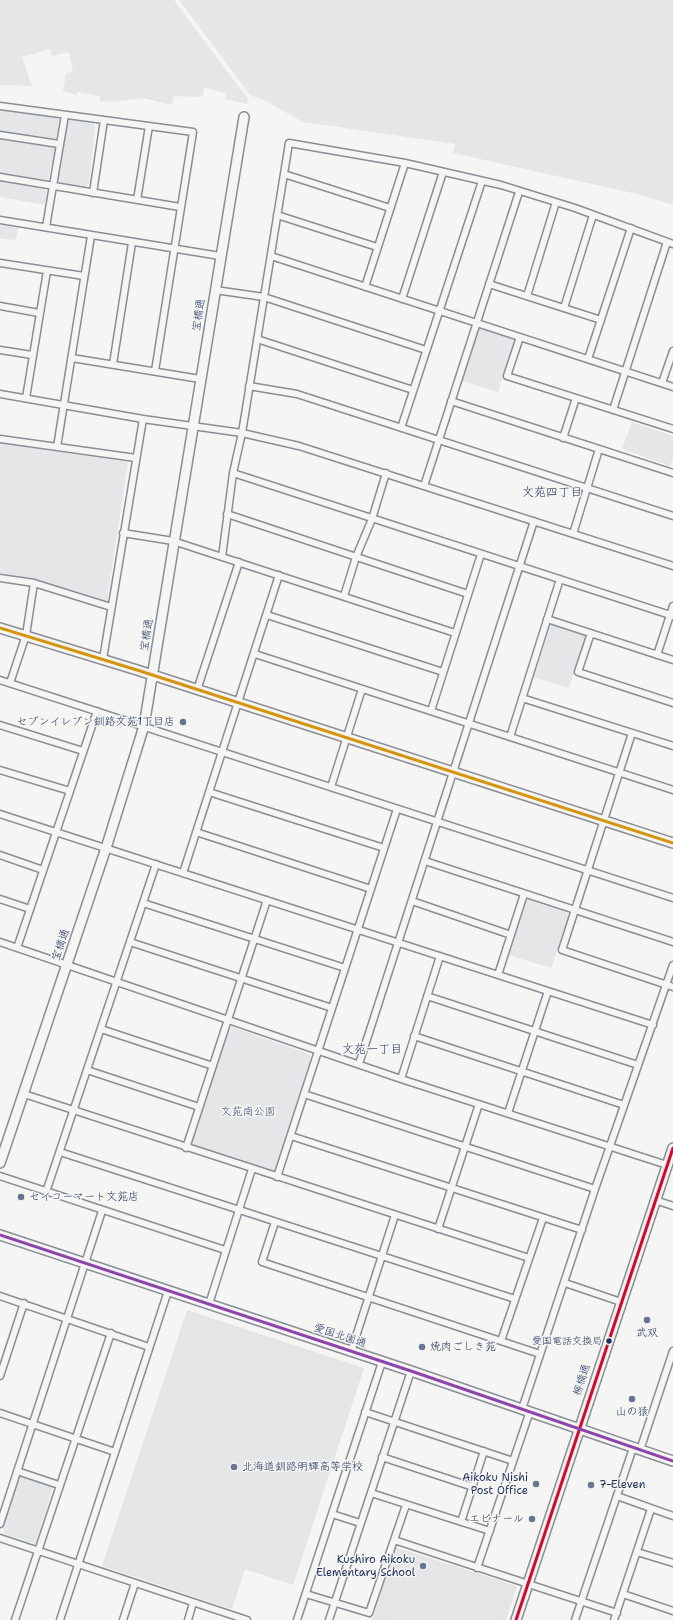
<!DOCTYPE html>
<html>
<head>
<meta charset="utf-8">
<style>
	body { margin:0 }
	canvas { display:block; background:#f5f5f3 }
</style>
</head>
<body>
<canvas width="673" height="1620"></canvas>
<script>
const context = document.querySelector('canvas').getContext('2d');
context.lineJoin = 'round';
function fillPath(path, color) {
  context.fillStyle = color;
  context.fill(path, 'evenodd');
}
function toPath(rows) {
  const path = new Path2D();
  for (const r of rows) {
    path.moveTo(r[0], r[1]);
    for (let i = 2; i < r.length; i += 2) path.lineTo(r[i], r[i + 1]);
  }
  return path;
}
function strokePath(path, color, width, dash) {
  context.strokeStyle = color;
  context.lineWidth = width;
  context.lineCap = dash ? 'butt' : 'round';
  context.setLineDash(dash || []);
  context.stroke(path);
}
function write(font, color, halo, rows, align = 'center') {
  context.font = font + ' "Shantell Sans","Klee One",sans-serif';
  context.lineWidth = 3;
  context.setLineDash([]);
  context.textBaseline = 'middle';
  context.strokeStyle = halo;
  context.fillStyle = color;
  for (const [text, x, y, turn = 0] of rows) {
    context.save();
    context.translate(x, y);
    context.rotate((+turn || 0) * Math.PI / 180);
    context.textAlign = isNaN(turn) ? turn : align;
    if (halo) context.strokeText(text, 0, 0);
    context.fillText(text, 0, 0);
    context.restore();
  }
}
const built = toPath([
	[447,0,498,0,497,9],
	[187,1310,364,1368,293,1585,245,1569,232,1609,102,1566],
	[395,1547,517,1586,506,1620,372,1620]
]);
const green = toPath([
	[0,0,174,0,248,99,247,104,225,99,226,93,204,88,203,96,198,97,174,96,172,105,143,98,112,102,100,101,100,96,78,92,77,95,63,91,66,74,73,71,69,52,52,56,50,49,22,57,32,86,0,85],
	[179,0,447,0,496,8,498,0,673,0,673,205,637,194,453,153,455,144,303,122,264,100,250,95],
	[0,109,56,117,60,120,56,138,53,139,0,131],
	[67,119,93,123,95,126,89,184,84,187,59,184,57,181],
	[0,138,53,148,55,150,48,180,0,173],
	[0,181,45,189,47,193,45,205,0,197],
	[0,224,18,228,16,239,13,240,0,238],
	[479,328,514,340,498,392,462,381],
	[632,422,673,436,673,458,670,466,622,449],
	[0,443,128,462,107,601,39,580,0,573],
	[551,623,586,634,569,688,534,677],
	[529,900,565,912,569,915,551,968,509,955,526,902],
	[232,1027,309,1054,311,1057,274,1172,193,1145,191,1143,229,1029],
	[166,1388,308,1435,305,1447,333,1456,292,1582,256,1570,276,1502,261,1505,232,1602,224,1605,107,1563],
	[23,1476,53,1487,35,1544,5,1534,3,1529,19,1478],
	[403,1554,510,1588,500,1620,389,1620,385,1606]
]);
const street = toPath([
	[0,106,193,132,155,371],
	[0,135,59,144],
	[284,174,390,208],
	[0,177,180,207],
	[93,193,104,120],
	[137,200,149,126],
	[277,215,377,247],
	[0,220,220,256],
	[46,227,65,115],
	[271,256,673,387],
	[0,263,84,276],
	[489,284,601,320],
	[365,287,405,163],
	[215,290,264,297,426,350],
	[527,296,556,202],
	[402,299,443,172],
	[0,306,39,313],
	[564,308,593,215],
	[520,337,507,376,673,429],
	[257,339,413,390],
	[0,350,32,355],
	[72,358,200,379],
	[588,359,631,228],
	[113,364,132,243],
	[662,383,673,351],
	[249,386,297,394,673,516],
	[0,394,143,419,242,433,299,446,673,566],
	[26,398,47,271],
	[451,401,673,473],
	[613,410,667,242],
	[401,428,482,181],
	[563,438,576,398],
	[0,439,136,458],
	[57,447,91,236],
	[233,473,673,616],
	[424,486,519,192],
	[227,514,468,594],
	[123,533,173,541,455,633],
	[573,534,599,449],
	[222,557,233,473,242,433,289,143,405,163,501,185,575,208,673,244],
	[0,578,34,583,111,607],
	[344,596,356,557,372,519,386,473],
	[267,615,443,672],
	[547,619,673,660],
	[591,633,578,672,673,703],
	[255,654,673,790],
	[657,655,673,606],
	[103,659,143,419],
	[0,680,673,898],
	[10,683,26,635,34,583],
	[197,690,239,562],
	[522,698,673,746],
	[431,711,481,554],
	[0,725,83,751],
	[632,733,562,950,673,987],
	[510,737,560,579],
	[0,770,70,791],
	[331,787,362,689],
	[209,792,384,848],
	[0,814,653,1025],
	[196,832,371,889],
	[0,855,43,870],
	[425,861,673,942],
	[183,873,279,575],
	[0,899,30,909],
	[412,901,511,935],
	[143,903,345,968],
	[0,942,401,1079,667,1165],
	[130,942,332,1008],
	[17,948,97,711],
	[498,975,524,894],
	[427,996,638,1065],
	[101,1029,213,1066],
	[414,1036,624,1105],
	[359,1064,534,521],
	[87,1070,199,1107],
	[401,1079,440,956],
	[24,1094,529,1258],
	[304,1094,595,1189],
	[508,1113,548,991],
	[291,1136,582,1230],
	[186,1148,267,900],
	[60,1152,515,1299],
	[0,1176,225,1250],
	[277,1177,397,809],
	[46,1192,156,864],
	[655,1200,673,1206],
	[275,1222,262,1262,540,1354],
	[438,1229,479,1104],
	[565,1283,621,1302],
	[0,1296,149,1347],
	[209,1304,252,1169],
	[501,1341,543,1218],
	[351,1352,395,1215],
	[0,1376,24,1303],
	[522,1409,595,1189,673,965],
	[365,1412,513,1461],
	[0,1413,115,1452],
	[640,1450,673,1351],
	[382,1457,473,1487],
	[17,1471,59,1485],
	[371,1493,490,1531],
	[617,1496,673,1516],
	[332,1514,360,1523],
	[461,1522,484,1451],
	[0,1524,102,1211],
	[0,1538,247,1620],
	[394,1540,617,1613],
	[637,1552,673,1563],
	[477,1568,530,1411],
	[306,1594,369,1613,406,1505],
	[623,1594,673,1611],
	[15,1620,111,1333],
	[60,1620,168,1291],
	[123,1620,135,1583],
	[188,1620,193,1603],
	[297,1620,382,1362],
	[329,1620,411,1371],
	[575,1620,633,1448],
	[614,1620,651,1509]
]);
const secondary = toPath([
	[0,628,137,670,673,843],
	[0,1163,106,848,144,726,244,117],
	[0,1235,411,1371,673,1461],
	[516,1620,673,1148]
]);
const bus1 = toPath([
	[516,1620,673,1148]
]);
const bus2 = toPath([
	[0,628,137,670,673,843]
]);
const bus3 = toPath([
	[0,1235,411,1371,673,1461]
]);
const markers = [
	[183,722,4,"#677492"],
	[21,1197,4,"#677492"],
	[647,1320,4,"#677492"],
	[609,1341,3.5,"#1b2f5e"],
	[422,1347,4,"#677492"],
	[632,1399,4,"#677492"],
	[234,1467,4,"#677492"],
	[536,1484,4,"#677492"],
	[591,1485,4,"#677492"],
	[532,1519,4,"#677492"],
	[423,1566,4,"#677492"]
];
const busNames = [
	["愛国電話交換局",602,1341]
];
const streetNames = [
	["宝橋通",199,315,-81],
	["宝橋通",147,635,-81],
	["宝橋通",61,945,-71],
	["愛国北園通",340,1336,18],
	["柳橋通",582,1380,-72]
];
const poiNames = [
	["セブンイレブン釧路文苑1丁目店",175,722],
	["セイコーマート文苑店",29,1197,"left"],
	["武双",647,1333,"center"],
	["焼肉ごしき苑",430,1347,"left"],
	["山の猿",632,1412,"center"],
	["北海道釧路明輝高等学校",242,1467,"left"],
	["Aikoku Nishi",528,1478],
	["Post Office",528,1491],
	["7-Eleven",599,1485,"left"],
	["エピナール",524,1519],
	["Kushiro Aikoku",415,1560],
	["Elementary School",415,1573]
];
const parkNames = [
	["文苑南公園",248,1112]
];
const neighbourhoodNames = [
	["文苑四丁目",552,493],
	["文苑一丁目",372,1050]
];
fillPath(built, '#e5e5e6');
fillPath(green, '#e4e6e7');
strokePath(street, '#898d95', 9);
strokePath(secondary, '#898d95', 12);
strokePath(street, '#f5f5f3', 6);
strokePath(secondary, '#f5f5f3', 9);
strokePath(bus1, '#e4002b', 3);
strokePath(bus2, '#d6940e', 3);
strokePath(bus3, '#8e44ad', 3);
for (const [x, y, r, color] of markers) {
  const dot = new Path2D();
  dot.arc(x, y, r, 0, 2 * Math.PI);
  context.fillStyle = color;
  context.fill(dot);
  strokePath(dot, '#f6f6f2', 1.5);
}
write('10px', '#1b2f5e', '#f6f6f2', busNames, 'right');
write('11px', '#1b2f5e', '#f6f6f2', streetNames);
write('11px', '#1b2f5e', '#f6f6f2', poiNames, 'right');
write('11px', '#405177', '#f6f6f2', parkNames);
write('12px', '#1b2f5e', '#f6f6f2', neighbourhoodNames);
</script>
</body>
</html>
